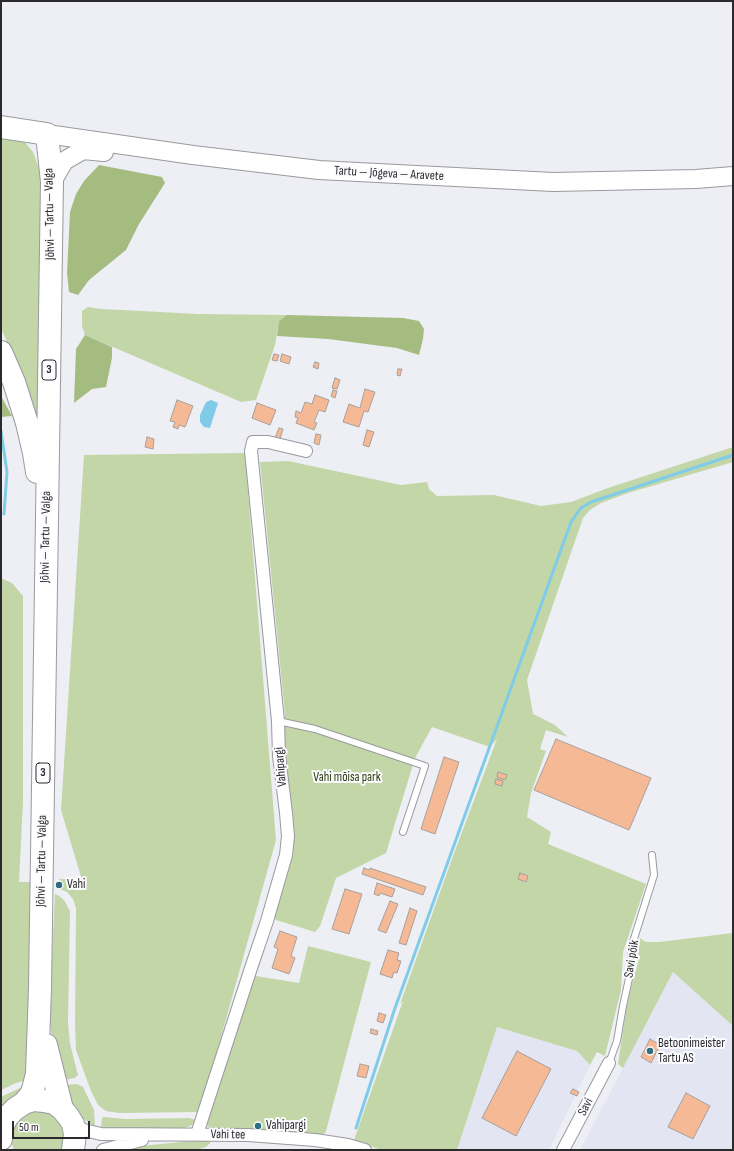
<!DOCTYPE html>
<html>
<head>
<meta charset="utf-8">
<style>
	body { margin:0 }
	#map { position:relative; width:734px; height:1151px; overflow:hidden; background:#eeeff4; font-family:"Sofia Sans Condensed",sans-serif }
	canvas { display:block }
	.frame { position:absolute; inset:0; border:2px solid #2b2b2d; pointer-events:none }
	.scale { position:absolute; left:12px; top:1121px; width:78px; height:18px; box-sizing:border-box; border:2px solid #2b2b2d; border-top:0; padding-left:5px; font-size:12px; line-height:14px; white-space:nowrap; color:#2b2b2d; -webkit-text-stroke:3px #fcfcff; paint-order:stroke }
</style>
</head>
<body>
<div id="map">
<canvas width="734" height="1151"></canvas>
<div class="frame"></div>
<div class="scale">50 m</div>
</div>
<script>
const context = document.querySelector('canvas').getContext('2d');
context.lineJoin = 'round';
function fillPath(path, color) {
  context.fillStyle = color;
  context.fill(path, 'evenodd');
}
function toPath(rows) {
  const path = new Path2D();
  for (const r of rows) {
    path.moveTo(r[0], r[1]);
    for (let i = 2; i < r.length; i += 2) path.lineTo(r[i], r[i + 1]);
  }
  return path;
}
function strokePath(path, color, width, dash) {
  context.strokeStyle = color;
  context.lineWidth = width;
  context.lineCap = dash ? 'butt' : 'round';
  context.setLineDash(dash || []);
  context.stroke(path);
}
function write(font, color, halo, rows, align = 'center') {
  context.font = font + ' "Sofia Sans Condensed",sans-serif';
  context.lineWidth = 4;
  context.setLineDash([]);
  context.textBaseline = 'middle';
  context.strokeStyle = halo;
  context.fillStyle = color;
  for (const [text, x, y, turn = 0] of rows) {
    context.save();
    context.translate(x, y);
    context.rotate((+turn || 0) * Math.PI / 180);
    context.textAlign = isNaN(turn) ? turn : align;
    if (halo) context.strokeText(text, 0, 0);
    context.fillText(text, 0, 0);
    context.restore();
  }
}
const built = toPath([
	[673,972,733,1026,733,1150,580,1150],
	[497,1027,577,1051,590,1065,549,1150,457,1150]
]);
const green = toPath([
	[1,136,22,139,33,152,42,176,38,415,36,414,23,378,1,328],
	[88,307,101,309,199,314,287,315,279,321,275,345,256,400,241,402,85,335,82,326,82,311],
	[733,447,733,462,628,493,601,503,590,510,583,518,527,680,533,714,555,725,568,737,546,730,540,749,546,751,531,793,527,817,551,832,548,844,646,884,623,952,621,990,605,1056,597,1052,590,1065,577,1051,497,1027,457,1150,381,1150,354,1140,403,1001,400,1004,453,856,497,739,490,747,432,727,415,758,386,853,336,878,320,926,315,932,276,920,273,914,288,866,283,739,285,714,260,462,288,461,401,485,427,482,429,489,437,496,494,495,541,506,571,502,608,488],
	[245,453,276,840,200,1112,119,1113,106,1111,98,1105,91,1091,76,1050,75,1026,76,908,73,899,67,892,60,889,59,879,82,880,61,810,84,455],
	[1,578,12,583,23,596,23,802,19,882,35,882,27,1080,16,1083,1,1090],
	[55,894,59,896,64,900,70,911,68,1023,70,1044,78,1075,75,1078,64,1080,53,1050,50,1024,50,998],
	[733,933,733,1026,673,972,623,1068,618,1064,628,998,639,959,638,942,640,938,646,942,659,942],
	[308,946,371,962,326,1131,323,1135,211,1129,207,1125,205,1116,251,979,256,976,299,983],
	[77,1084,83,1087,94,1110,95,1127,81,1117,74,1109,64,1085],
	[26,1086,1,1109,1,1097,22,1087],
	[36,1108,54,1113,66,1128,64,1150,14,1150,11,1141,11,1132,20,1116],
	[104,1117,125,1119,189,1118,196,1120,192,1125,185,1128,176,1129,106,1129,101,1127,102,1118],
	[202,1140,211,1142,206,1147,196,1150,123,1150,150,1145]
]);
const forest = toPath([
	[99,165,162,177,165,183,139,224,126,250,89,280,78,295,69,292,67,273,70,212,76,194,84,181],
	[287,315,403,318,419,321,424,329,423,339,419,355,397,348,328,339,277,336,279,321],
	[85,335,112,347,112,358,106,387,92,389,74,403,76,349],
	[1,396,12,416,1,417]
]);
const water = toPath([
	[211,400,218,403,210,428,204,427,200,422,200,415,206,402]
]);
const stream = toPath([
	[1,431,7,472,4,514],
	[356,1128,395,1008,571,522,581,508,591,502,733,455]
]);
const building = toPath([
	[274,354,279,355,277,361,272,360,274,354],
	[282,354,291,357,289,364,280,361,282,354],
	[315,362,319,363,318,369,313,367,315,362],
	[398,369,402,369,400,376,397,375,398,369],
	[335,378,340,380,337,389,332,388,335,378],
	[365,389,375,392,368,412,364,411,359,427,343,422,349,404,360,408,365,389],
	[333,390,337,391,335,398,331,396,333,390],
	[315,395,329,400,325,412,319,410,314,422,317,423,314,430,296,423,298,418,295,417,296,411,301,413,305,402,312,404,315,395],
	[177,400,193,406,185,427,179,425,178,429,173,427,175,422,170,421,177,400],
	[257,403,276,410,270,425,252,418,257,403],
	[279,428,283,429,280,439,275,438,279,428],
	[367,430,374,432,369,447,363,445,367,430],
	[316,434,321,435,319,445,314,443,316,434],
	[147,437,154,439,153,449,145,447,147,437],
	[556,739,651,778,629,830,534,790,556,739],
	[444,757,459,762,435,834,421,829,444,757],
	[498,772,507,775,505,780,497,777,498,772],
	[496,779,503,781,502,786,495,784,496,779],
	[364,868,369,870,370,868,426,887,423,895,362,874,364,868],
	[520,873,528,876,526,882,518,879,520,873],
	[377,883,395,889,392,897,380,893,379,896,374,894,377,883],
	[345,889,362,894,349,934,332,929,345,889],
	[390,901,398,904,386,933,378,930,390,901],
	[410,908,417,911,406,945,399,943,410,908],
	[280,931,297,937,291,956,295,958,289,974,272,968,278,949,274,947,280,931],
	[388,950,399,953,397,960,401,961,397,973,394,972,392,978,380,974,388,950],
	[379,1013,386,1015,383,1023,377,1021,379,1013],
	[371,1029,378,1031,377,1035,370,1033,371,1029],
	[650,1039,660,1045,651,1063,641,1057,650,1039],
	[517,1051,551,1069,516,1136,482,1118,517,1051],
	[360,1064,369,1066,366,1078,357,1076,360,1064],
	[573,1089,579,1092,577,1096,570,1093,573,1089],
	[686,1093,710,1106,693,1139,668,1127,686,1093]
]);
const lane = toPath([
	[278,721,315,729,425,766,403,832],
	[609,1063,617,1041,623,1006,630,974,632,945,654,875,652,855]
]);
const street = toPath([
	[73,1124,84,1130,101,1134,248,1135,315,1140,348,1145,365,1150],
	[197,1134,251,968,267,921,286,855,288,836,286,813,279,756,278,721,251,451,253,442,268,442,306,451],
	[103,1150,142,1140],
	[563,1150,609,1063]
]);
const secondary = toPath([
	[47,134,193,155,319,170,553,182,696,179,733,176],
	[52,182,64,161,83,150,104,152]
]);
const highway = toPath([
	[1,127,47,134,52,182,40,988,37,1074,32,1093,24,1103],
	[1,352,14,382,27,423,34,453,37,472],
	[46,1045,62,1109],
	[1,1139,2,1128,7,1117,15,1109,24,1103,34,1100,44,1101,54,1103,62,1109,68,1116,73,1124,75,1134,73,1150]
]);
const markers = [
	[59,885,4,"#2e6e82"],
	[650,1051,4,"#2e6e82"],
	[258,1126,4,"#2e6e82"]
];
const shields = [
	[49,370,14],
	[43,773,14]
];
const shieldNames = [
	["3",49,370],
	["3",43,773]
];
const streetNames = [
	["Tartu — Jõgeva — Aravete",389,174,3],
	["Jõhvi — Tartu — Valga",50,214,-91],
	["Jõhvi — Tartu — Valga",46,537,-89],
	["Vahipargi",281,767,-95],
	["Jõhvi — Tartu — Valga",42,861,-89],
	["Savi põik",632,959,-81],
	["Savi",586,1107,-63],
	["Vahi tee",228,1135,1]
];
const parkNames = [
	["Vahi mõisa park",347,778]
];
const poiNames = [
	["Vahi",67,885],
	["Betoonimeister",658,1044],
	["Tartu AS",658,1059],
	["Vahipargi",266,1126]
];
fillPath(built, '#e4e5f2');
fillPath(green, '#c2d6a7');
fillPath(forest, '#a4bc80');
fillPath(water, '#80cce8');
strokePath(stream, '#80cce8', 3);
fillPath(building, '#f5b995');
strokePath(building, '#a6a09d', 1);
strokePath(lane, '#99999f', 8);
strokePath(street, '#99999f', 14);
strokePath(secondary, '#99999f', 20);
strokePath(highway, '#99999f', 24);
strokePath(lane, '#fff', 6);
strokePath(street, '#fff', 12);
strokePath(secondary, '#fff', 18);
strokePath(highway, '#fff', 22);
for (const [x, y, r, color] of markers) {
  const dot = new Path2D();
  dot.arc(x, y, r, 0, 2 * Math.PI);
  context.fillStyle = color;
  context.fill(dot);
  strokePath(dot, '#fcfcff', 1.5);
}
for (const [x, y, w] of shields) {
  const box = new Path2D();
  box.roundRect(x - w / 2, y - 10, w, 20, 3);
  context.fillStyle = '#fcfcff';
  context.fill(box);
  strokePath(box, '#2b2b2d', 1);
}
write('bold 12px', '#2b2b2d', null, shieldNames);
write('13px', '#2b2b2d', '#fcfcff', streetNames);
write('13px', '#2d3c10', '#fcfcff', parkNames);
write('13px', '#2b2b2d', '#fcfcff', poiNames, 'left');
</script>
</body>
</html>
